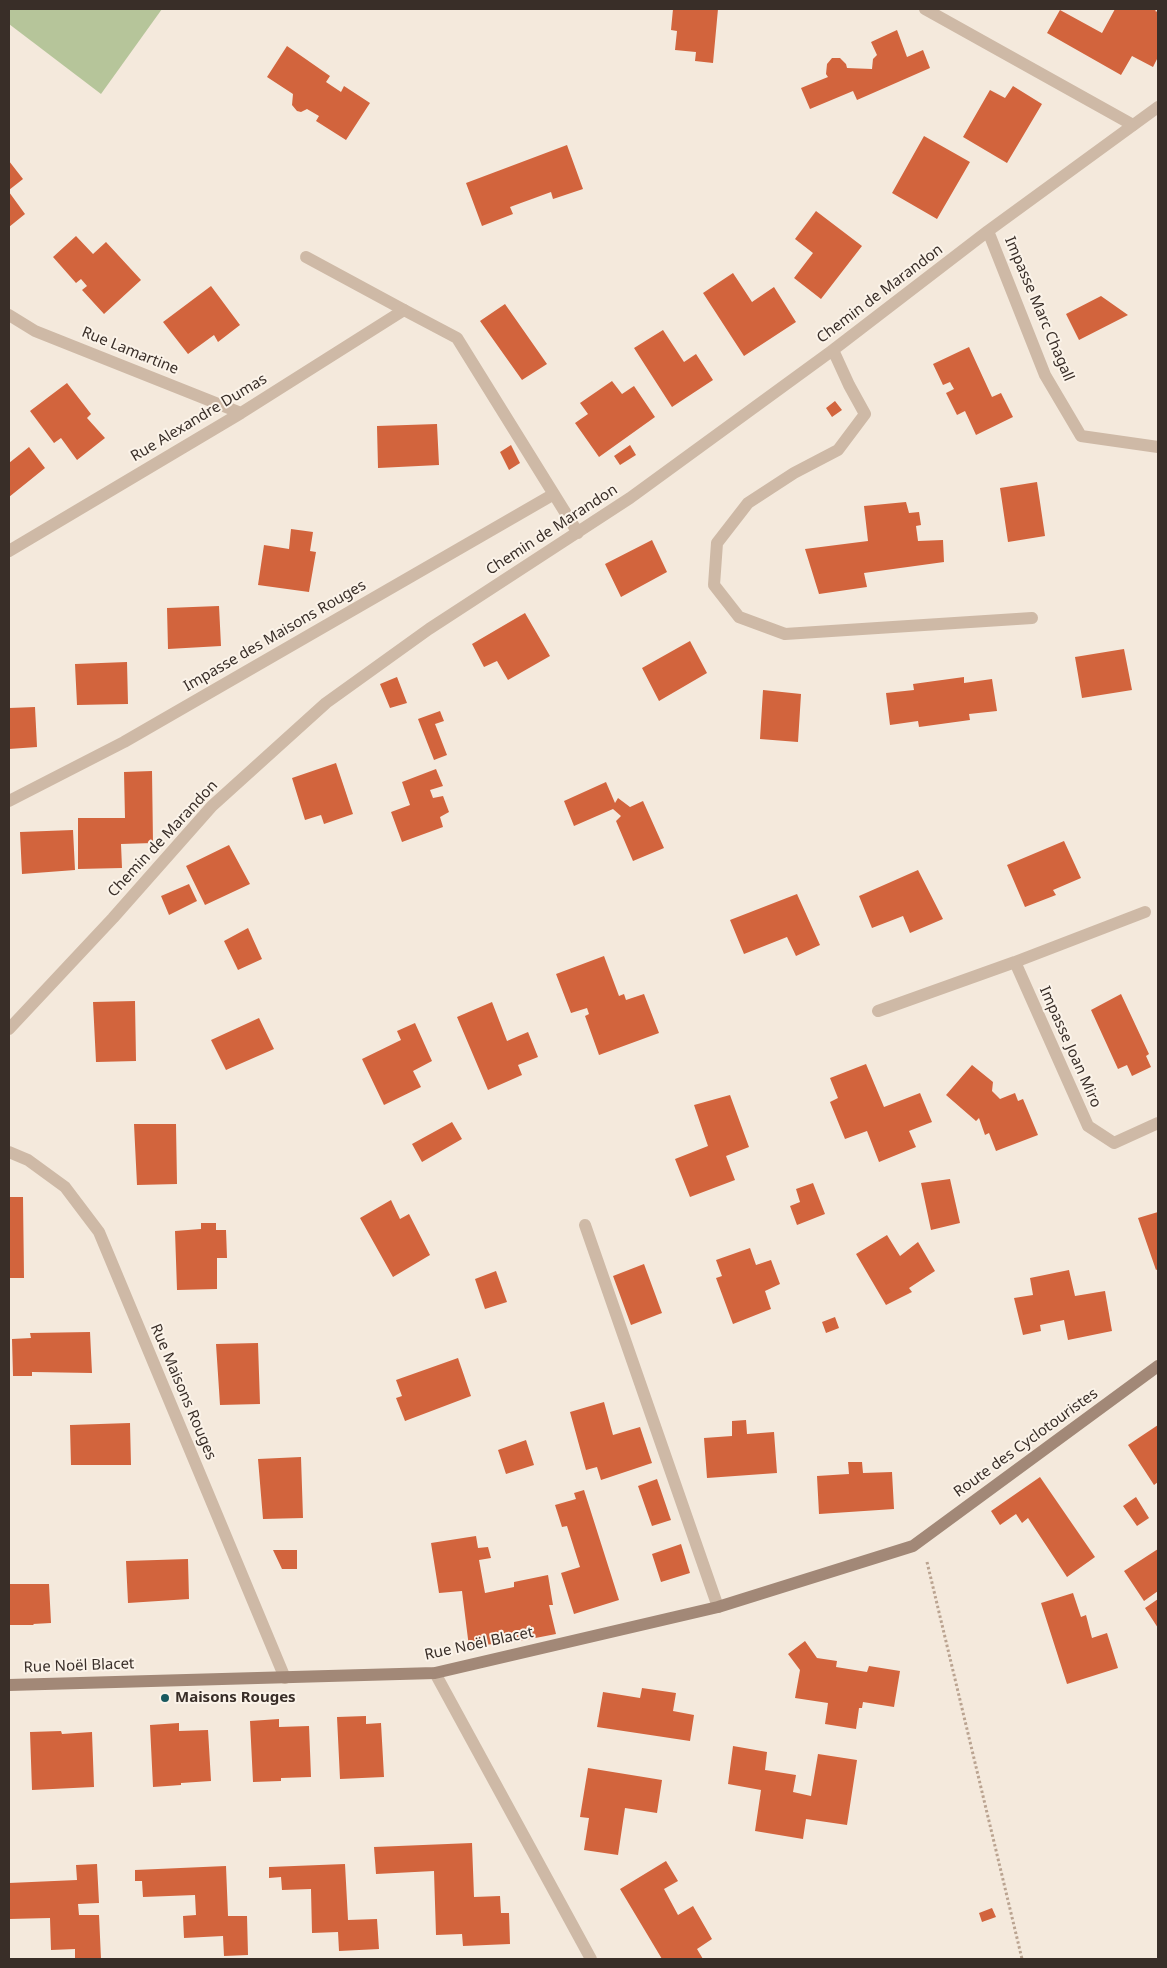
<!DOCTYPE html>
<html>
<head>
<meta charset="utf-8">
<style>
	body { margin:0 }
	#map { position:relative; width:1167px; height:1968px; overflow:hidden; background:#f4e9dc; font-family:"Noto Sans",sans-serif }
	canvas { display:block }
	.frame { position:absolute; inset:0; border:10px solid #392e28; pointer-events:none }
</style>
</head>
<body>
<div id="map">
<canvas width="1167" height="1968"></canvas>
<div class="frame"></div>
</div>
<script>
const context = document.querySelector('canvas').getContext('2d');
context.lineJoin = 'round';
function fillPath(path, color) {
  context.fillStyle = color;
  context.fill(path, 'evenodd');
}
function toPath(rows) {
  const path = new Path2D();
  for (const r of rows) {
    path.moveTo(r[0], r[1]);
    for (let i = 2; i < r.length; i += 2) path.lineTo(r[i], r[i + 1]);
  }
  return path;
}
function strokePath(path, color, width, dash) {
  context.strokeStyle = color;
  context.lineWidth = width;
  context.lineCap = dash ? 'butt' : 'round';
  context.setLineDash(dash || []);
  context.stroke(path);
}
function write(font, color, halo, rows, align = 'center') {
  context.font = font + ' "Noto Sans",sans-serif';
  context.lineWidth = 4;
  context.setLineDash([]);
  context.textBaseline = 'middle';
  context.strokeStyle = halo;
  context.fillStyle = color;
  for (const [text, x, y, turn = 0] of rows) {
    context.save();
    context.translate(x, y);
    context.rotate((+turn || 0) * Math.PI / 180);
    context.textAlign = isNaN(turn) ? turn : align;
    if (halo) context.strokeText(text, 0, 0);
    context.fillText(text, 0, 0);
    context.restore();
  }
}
const green = toPath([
	[9,9,162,9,101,94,9,24]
]);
const building = toPath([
	[673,9,718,9,713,63,695,61,696,52,675,50,677,31,671,30],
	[1115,9,1157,9,1155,11,1158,12,1158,57,1153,67,1132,56,1121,75,1047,33,1060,10,1102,33],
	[897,30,907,57,923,50,930,68,857,100,853,91,810,109,801,88,828,77,826,74,827,64,832,58,840,58,846,64,847,68,872,69,873,59,877,55,871,42],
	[287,46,330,76,326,82,341,92,344,86,370,103,346,140,316,121,319,116,307,109,301,112,297,111,292,105,293,94,267,77],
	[1013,86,1042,104,1007,163,963,137,990,90,1005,98],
	[924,136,970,162,937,219,892,193],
	[567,145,583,189,553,199,551,192,510,207,513,214,482,226,466,183],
	[9,161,23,179,9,190],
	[9,192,25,214,9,227],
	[816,211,862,246,821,299,794,278,813,253,795,239],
	[76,236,93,254,106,242,141,280,104,314,82,290,87,286,81,279,76,283,53,257],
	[733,273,752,302,774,287,796,322,744,356,703,293],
	[211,286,240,325,218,342,214,335,188,354,163,322],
	[1101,296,1128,315,1079,340,1066,314],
	[505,304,547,364,522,380,480,321],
	[663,330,684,362,696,354,713,380,672,407,634,348],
	[969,347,992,397,1001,393,1013,417,976,435,965,411,957,415,946,393,954,389,950,382,943,385,933,364],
	[612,381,622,394,634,386,655,417,599,457,575,423,588,414,580,403],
	[67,383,91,414,87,418,105,438,77,460,61,438,54,443,30,411],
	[835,401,842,410,832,417,826,408],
	[437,424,439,465,378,468,377,426],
	[511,445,520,463,509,470,500,452],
	[630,445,636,455,620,465,614,456],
	[29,447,45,468,9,497,9,463],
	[1037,482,1045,536,1008,542,1000,488],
	[906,502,909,513,919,512,921,525,916,526,918,541,943,540,944,562,864,573,867,587,819,594,805,549,868,541,864,506],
	[291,529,313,532,310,551,316,552,309,592,258,585,264,545,289,549],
	[652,540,667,572,621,597,605,564],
	[219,606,221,646,168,649,167,608],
	[525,613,550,656,508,680,497,661,484,667,472,644],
	[690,641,707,673,659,701,642,668],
	[1124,649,1132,690,1082,698,1075,657],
	[127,662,128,704,77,705,75,664],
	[397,677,407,703,390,708,380,684],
	[964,677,964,683,992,679,997,711,969,714,970,720,919,727,918,721,890,725,886,693,914,690,913,684],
	[763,690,801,694,798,742,760,739],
	[35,707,37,747,9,749,9,708],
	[440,711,444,721,435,724,447,755,434,760,418,719],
	[336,763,353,814,324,824,321,815,305,820,292,778],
	[436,769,443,786,430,790,433,798,443,796,449,812,440,817,443,827,402,842,391,812,410,805,402,782],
	[152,771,153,843,121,844,122,868,78,869,78,818,125,818,124,772],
	[606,782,615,803,618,798,630,807,643,801,664,848,633,861,616,821,621,816,613,809,574,826,564,801],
	[73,830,75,870,22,874,20,832],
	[1064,841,1081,878,1053,890,1056,895,1025,907,1007,865],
	[229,845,250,884,205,905,186,866],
	[918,870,943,919,910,933,903,916,872,928,859,896],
	[189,884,197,901,169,915,161,896],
	[797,894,820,945,796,956,787,937,744,954,730,920],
	[248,928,262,959,238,970,224,941],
	[604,956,619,996,624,994,626,1000,644,994,659,1033,599,1055,585,1016,589,1014,587,1008,571,1013,556,974],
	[1121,994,1149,1054,1146,1056,1151,1067,1132,1076,1127,1065,1118,1069,1091,1010],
	[135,1001,136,1061,96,1062,93,1002],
	[492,1002,507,1041,528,1032,538,1057,518,1065,522,1075,488,1090,457,1017],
	[259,1018,274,1049,226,1070,211,1040],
	[415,1023,432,1061,413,1071,421,1087,384,1105,362,1059,401,1040,397,1031],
	[866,1064,884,1107,920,1093,932,1122,909,1131,916,1147,879,1162,867,1131,845,1139,830,1102,838,1098,830,1078],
	[972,1065,993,1082,992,1091,1000,1099,1015,1093,1018,1101,1023,1099,1038,1135,996,1151,989,1133,985,1135,979,1118,976,1121,946,1095],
	[730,1095,749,1147,726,1156,735,1180,690,1197,675,1159,708,1146,694,1105],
	[452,1122,462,1139,422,1162,412,1144],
	[134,1124,176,1124,177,1184,137,1185],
	[950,1179,960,1223,931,1230,921,1183],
	[813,1183,825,1214,797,1225,790,1206,800,1202,796,1189],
	[9,1197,23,1197,24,1278,9,1278],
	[391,1200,400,1219,409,1214,430,1255,393,1277,360,1218],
	[1158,1212,1158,1269,1156,1270,1138,1218],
	[201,1223,216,1223,216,1230,226,1230,227,1258,217,1258,217,1289,177,1290,175,1231,201,1229],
	[887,1235,900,1256,918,1242,935,1271,909,1288,912,1292,886,1305,856,1254],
	[750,1248,756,1265,771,1260,780,1284,765,1291,771,1309,733,1324,716,1278,722,1276,716,1260],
	[644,1264,662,1313,631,1325,613,1276],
	[1069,1270,1075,1296,1105,1291,1112,1331,1068,1340,1064,1320,1040,1325,1041,1331,1023,1335,1014,1298,1033,1295,1030,1278],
	[496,1271,507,1302,485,1309,475,1279],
	[835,1317,839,1328,826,1333,822,1322],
	[90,1332,92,1373,32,1372,32,1376,13,1376,12,1339,31,1338,30,1333],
	[258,1343,260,1404,220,1405,216,1344],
	[458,1358,471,1396,405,1421,396,1398,402,1396,396,1380],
	[604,1402,613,1435,640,1427,652,1463,601,1480,597,1467,586,1470,570,1412],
	[746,1420,747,1434,774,1432,777,1473,707,1478,704,1438,732,1436,732,1421],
	[130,1423,131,1465,71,1465,70,1425],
	[1158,1425,1158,1482,1154,1485,1128,1445],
	[526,1440,534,1465,506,1474,498,1450],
	[301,1457,303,1518,263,1519,258,1459],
	[848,1462,862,1462,863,1473,892,1472,894,1509,819,1514,817,1476,849,1474],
	[1040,1477,1095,1557,1067,1577,1028,1518,1022,1523,1016,1514,1000,1525,991,1511],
	[657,1479,671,1520,652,1526,638,1486],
	[584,1490,619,1600,574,1614,561,1573,580,1567,567,1526,562,1527,555,1505,576,1499,574,1493],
	[1136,1497,1149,1518,1137,1526,1123,1506],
	[476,1536,478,1548,488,1547,491,1558,479,1560,485,1593,514,1587,514,1582,548,1575,553,1605,549,1605,556,1634,525,1640,469,1647,462,1591,439,1593,431,1543],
	[681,1544,690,1573,661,1582,652,1554],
	[1158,1549,1158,1591,1144,1601,1124,1571],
	[273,1550,297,1550,297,1569,282,1569],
	[188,1559,189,1599,128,1603,126,1561],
	[9,1584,49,1584,51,1623,33,1624,34,1625,9,1625],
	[1073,1593,1081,1617,1086,1615,1092,1638,1107,1633,1118,1668,1067,1684,1041,1603],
	[1158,1599,1158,1628,1145,1608],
	[805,1641,817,1658,837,1661,836,1667,867,1672,869,1666,900,1671,894,1707,863,1702,862,1708,859,1708,856,1729,825,1724,828,1703,795,1698,800,1670,788,1654],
	[642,1688,676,1693,673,1711,694,1715,690,1741,597,1727,603,1692,640,1698],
	[366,1716,366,1724,381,1723,384,1777,340,1779,337,1717],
	[279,1719,279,1727,309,1726,311,1777,281,1778,281,1781,253,1782,250,1721],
	[179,1723,179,1731,208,1730,211,1781,181,1783,181,1785,153,1787,150,1725],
	[61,1731,62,1734,92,1732,94,1787,32,1790,30,1732],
	[733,1746,767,1752,765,1770,796,1775,793,1792,811,1796,818,1754,857,1760,847,1825,806,1819,803,1839,755,1831,761,1790,728,1784],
	[588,1768,662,1780,657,1813,625,1808,618,1855,584,1850,589,1818,580,1817],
	[472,1843,474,1897,500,1896,501,1913,509,1913,510,1944,463,1946,462,1934,436,1935,434,1871,376,1874,374,1847],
	[666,1861,678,1881,664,1889,678,1915,693,1906,712,1939,697,1949,703,1959,662,1959,620,1889],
	[97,1864,99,1903,78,1904,79,1915,99,1915,101,1959,75,1959,75,1949,51,1950,50,1918,9,1919,9,1883,77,1880,76,1865],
	[345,1864,348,1920,377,1919,379,1949,339,1951,338,1932,312,1933,311,1889,282,1890,281,1877,269,1878,269,1867],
	[226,1866,228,1916,247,1916,248,1955,224,1956,223,1936,184,1938,183,1916,196,1915,195,1895,143,1897,142,1881,135,1881,135,1870],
	[992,1908,996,1917,982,1922,979,1913]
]);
const path = toPath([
	[927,1562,1022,1959]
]);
const lane = toPath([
	[925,9,1133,125],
	[306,257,404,310]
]);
const street = toPath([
	[988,231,1045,375,1081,436,1158,447],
	[9,315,35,331,241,413],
	[833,350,849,385,865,414,838,450,794,473,748,503,717,543,714,585,739,617,785,634,1032,618],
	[9,551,241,413,404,310,457,338,578,533],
	[9,801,124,742,554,494],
	[1015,962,1088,1126,1114,1143,1158,1123],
	[878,1011,1015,962,1145,912],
	[9,1029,113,918,212,806,326,703,429,629,630,498,833,350,988,231,1158,107],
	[9,1152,28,1160,65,1187,99,1232,285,1678],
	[585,1225,718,1607],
	[435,1673,591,1959]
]);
const secondary = toPath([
	[9,1685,435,1673,718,1607,913,1546,1158,1366]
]);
const markers = [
	[165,1698,5,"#19595f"]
];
const streetNames = [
	["Chemin de Marandon",880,294,-37],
	["Impasse Marc Chagall",1039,309,67],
	["Rue Lamartine",130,351,22],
	["Rue Alexandre Dumas",199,418,-31],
	["Chemin de Marandon",552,530,-33],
	["Impasse des Maisons Rouges",275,636,-30],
	["Chemin de Marandon",163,839,-47],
	["Impasse Joan Miro",1070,1047,66],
	["Rue Maisons Rouges",183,1392,67],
	["Route des Cyclotouristes",1026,1443,-36],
	["Rue Noël Blacet",479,1644,-12],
	["Rue Noël Blacet",79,1666,-2]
];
const poiNames = [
	["Maisons Rouges",175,1698]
];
fillPath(green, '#b6c59a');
fillPath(building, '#d2643d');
strokePath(path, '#baa390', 3, [2.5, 2.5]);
strokePath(lane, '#ceb9a6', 12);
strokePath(street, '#ceb9a6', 12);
strokePath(secondary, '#a28877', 12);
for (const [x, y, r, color] of markers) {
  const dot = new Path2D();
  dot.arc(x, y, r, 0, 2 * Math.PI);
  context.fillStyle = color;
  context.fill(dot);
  strokePath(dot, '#fbf3e9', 2);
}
write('15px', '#392e28', '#fbf3e9', streetNames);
write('bold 15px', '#392e28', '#fbf3e9', poiNames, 'left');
</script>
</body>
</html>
